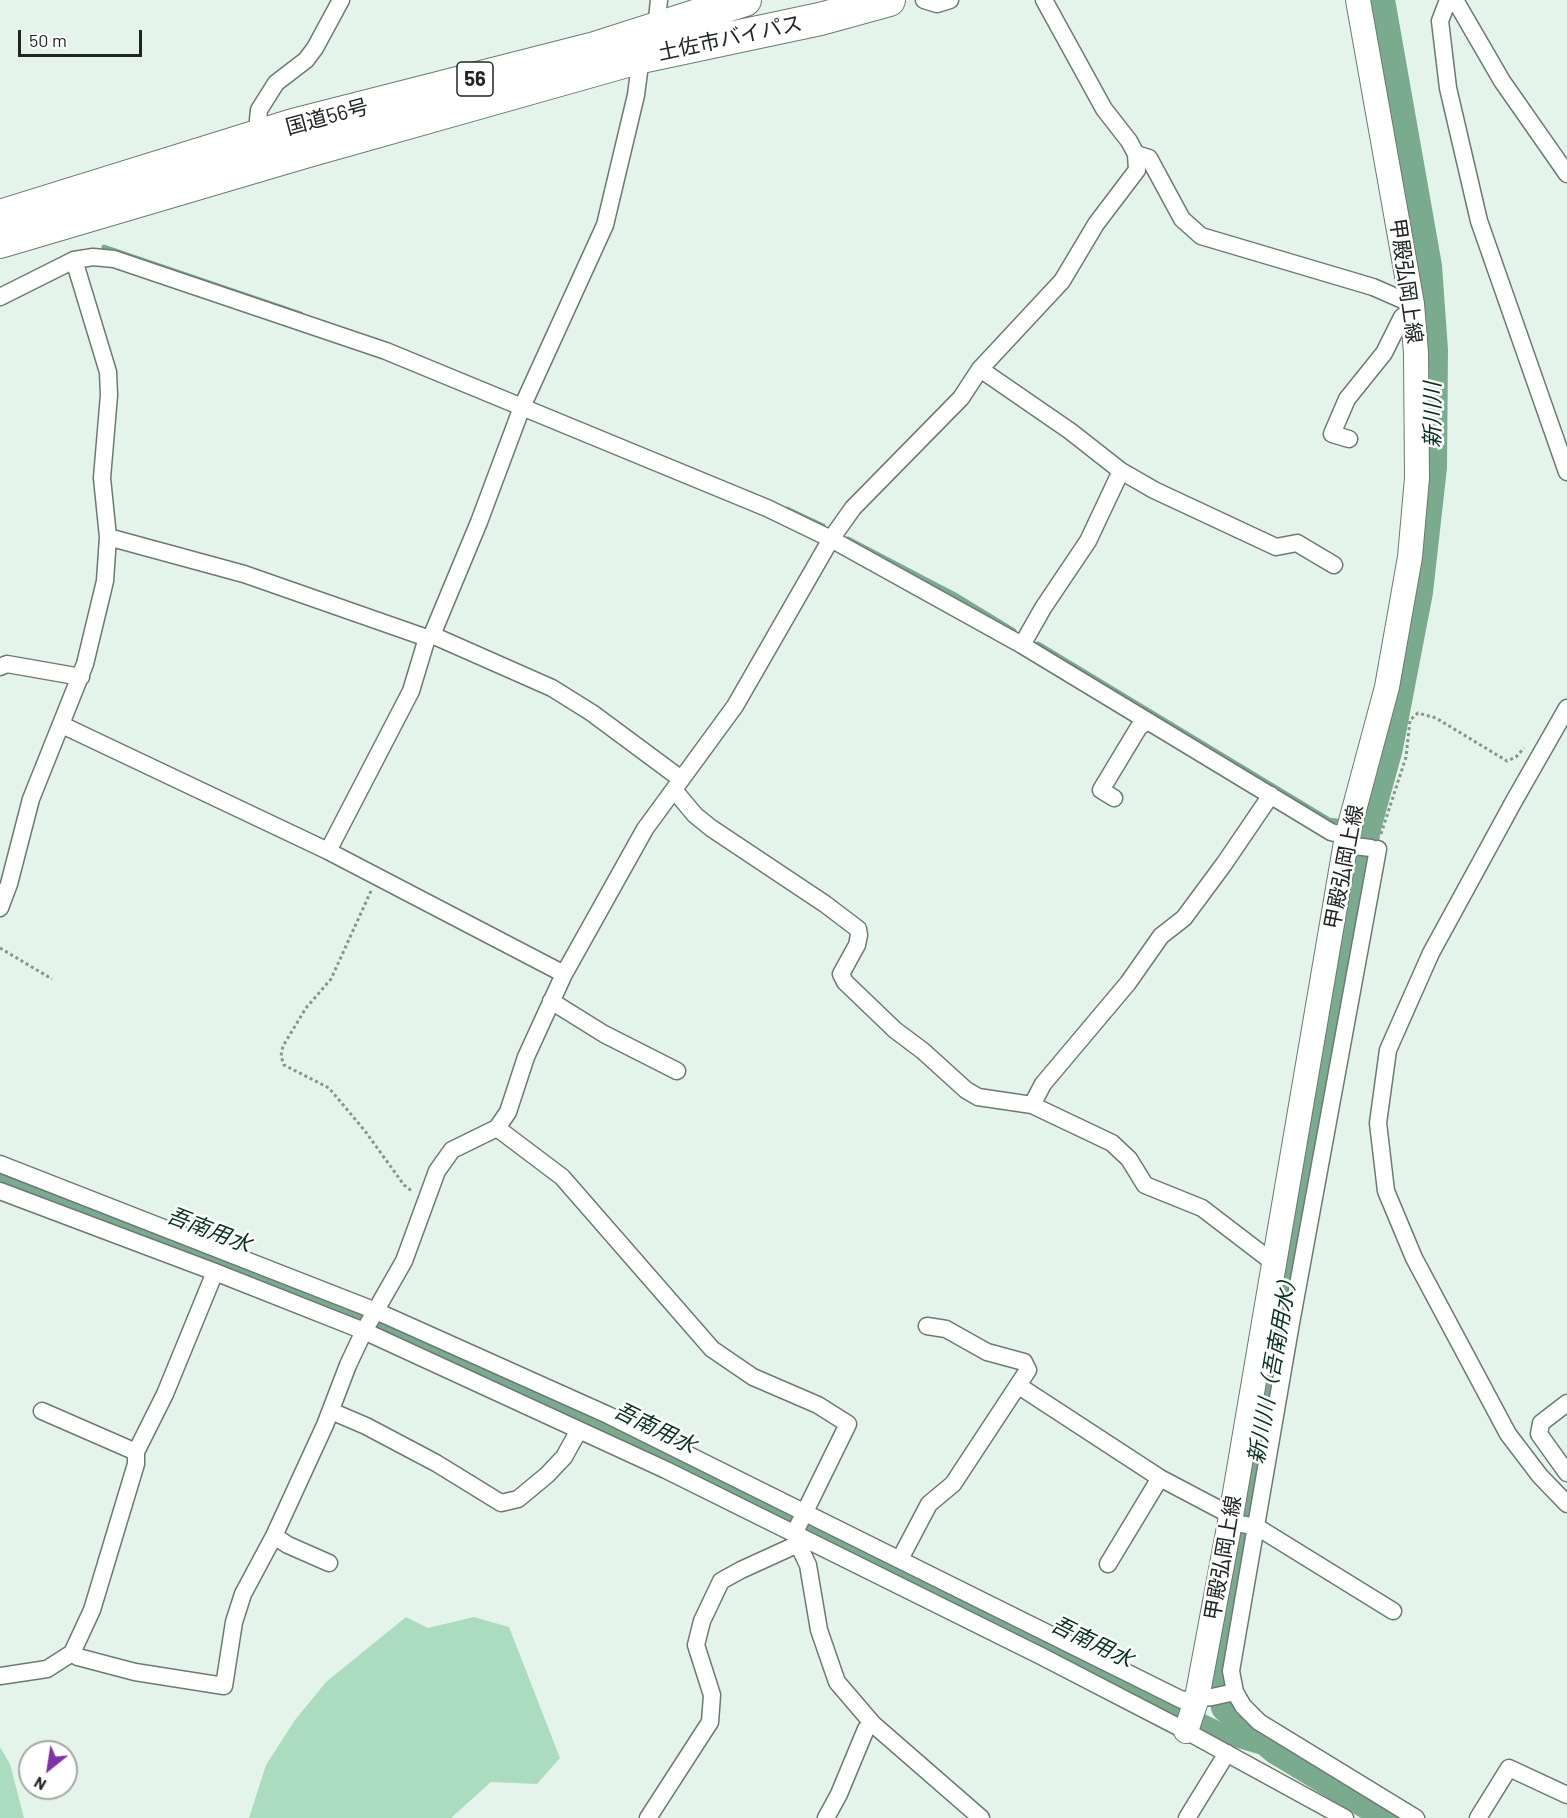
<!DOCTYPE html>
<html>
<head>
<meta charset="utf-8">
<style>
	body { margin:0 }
	#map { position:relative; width:1567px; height:1818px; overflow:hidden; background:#e4f4ea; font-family:Barlow,sans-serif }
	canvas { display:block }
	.north { position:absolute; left:18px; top:1740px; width:60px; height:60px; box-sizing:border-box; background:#fff; border:2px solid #a6a8a7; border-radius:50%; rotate:210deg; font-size:16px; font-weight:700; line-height:24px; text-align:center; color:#202622 }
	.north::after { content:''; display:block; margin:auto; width:21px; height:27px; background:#8133a4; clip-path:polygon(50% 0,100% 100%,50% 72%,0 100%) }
	.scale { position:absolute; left:18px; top:30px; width:124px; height:27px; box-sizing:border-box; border:3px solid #202622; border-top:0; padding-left:8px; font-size:18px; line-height:21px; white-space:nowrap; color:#202622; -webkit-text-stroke:4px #fff; paint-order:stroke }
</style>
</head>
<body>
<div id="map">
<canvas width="1567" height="1818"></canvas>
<div class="north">N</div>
<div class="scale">50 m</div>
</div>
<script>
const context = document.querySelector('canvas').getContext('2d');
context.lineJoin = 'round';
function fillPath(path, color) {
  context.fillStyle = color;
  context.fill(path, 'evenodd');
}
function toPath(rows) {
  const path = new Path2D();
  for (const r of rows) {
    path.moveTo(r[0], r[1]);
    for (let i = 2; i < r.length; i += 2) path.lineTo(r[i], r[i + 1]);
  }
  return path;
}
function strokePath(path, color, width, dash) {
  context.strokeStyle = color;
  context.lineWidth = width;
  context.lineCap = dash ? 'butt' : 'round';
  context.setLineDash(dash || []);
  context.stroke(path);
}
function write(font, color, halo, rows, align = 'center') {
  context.font = font + ' Barlow,"Noto Sans JP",sans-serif';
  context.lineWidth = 5;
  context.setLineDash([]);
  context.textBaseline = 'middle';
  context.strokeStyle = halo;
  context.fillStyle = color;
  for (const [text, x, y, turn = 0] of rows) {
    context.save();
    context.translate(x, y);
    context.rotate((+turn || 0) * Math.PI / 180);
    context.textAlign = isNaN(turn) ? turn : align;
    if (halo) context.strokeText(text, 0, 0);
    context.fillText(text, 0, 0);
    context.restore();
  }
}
const green = toPath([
	[406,1617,428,1628,474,1617,509,1627,560,1758,537,1784,491,1782,451,1818,249,1818,266,1765,295,1720,326,1682],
	[0,1747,10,1764,24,1818,0,1818]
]);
const stream = toPath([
	[104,247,301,314],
	[787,509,823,526],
	[848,539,955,595,1014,631],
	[1038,644,1329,820,1336,821],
	[1365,828,1366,828]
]);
const canal = toPath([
	[0,1177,309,1293,470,1364,775,1511,1229,1736,1277,1750]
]);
const river = toPath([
	[1380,0,1427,266,1433,350,1432,467,1418,592,1388,748,1366,828,1333,1039,1217,1672,1226,1707,1277,1750,1390,1818]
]);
const path = toPath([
	[1381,834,1406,757,1410,720,1418,713,1436,718,1507,761,1516,757,1524,748],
	[371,891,331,979,306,1008,283,1046,281,1056,284,1065,329,1088,365,1131,404,1185,413,1192],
	[0,948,52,979]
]);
const street = toPath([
	[659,0,656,29,641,57,636,95,605,225,522,407,479,522,432,635,552,688,592,713,681,779],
	[924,0,937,4,950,0],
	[1448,0,1440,21,1448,88,1479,221,1567,472],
	[1455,0,1502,81,1567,174],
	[260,135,258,120,259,110,276,83,306,60,315,48,341,0],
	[1136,154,1149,158,1182,219,1201,236,1373,287,1412,304],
	[0,297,74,260,93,257,114,259,386,351,767,508,831,539,1022,645,1331,832,1347,836],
	[980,369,1070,431,1121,471,1154,490,1276,547,1297,543,1334,565],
	[1349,439,1332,434,1347,399,1384,353,1402,317,1413,311],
	[108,537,244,574,427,638],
	[1022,645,1043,608,1088,541,1121,471],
	[0,667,7,664,81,677],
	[1567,708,1514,801,1431,953,1388,1050,1378,1123,1386,1191,1414,1258,1508,1434,1540,1476,1567,1504],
	[62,725,328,851,564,974],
	[674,790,695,815,711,828,825,904,858,929,859,935,857,945,841,974,845,982,895,1030,923,1051,966,1090,978,1097,1032,1105],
	[1271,795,1224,864,1184,918,1161,936,1128,983,1043,1084,1032,1105,1112,1143,1129,1159,1145,1185,1202,1208,1266,1257,1275,1259],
	[1114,798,1101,790,1139,727,1148,721],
	[1346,845,1371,848],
	[1378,849,1291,1323,1231,1671,1235,1692,1243,1706,1259,1722,1416,1818],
	[328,851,411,691,427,638,432,635],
	[0,908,9,884,31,799,85,664,105,581,108,537,102,478,109,395,108,372,74,260],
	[551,1001,604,1034,677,1071],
	[497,1128,562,1177,712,1349,753,1377,818,1405,848,1424,797,1528,795,1533,798,1544,741,1570,721,1581,702,1621,696,1645,712,1695,710,1722,648,1818],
	[0,1164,376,1311,608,1415,1182,1700,1212,1697,1235,1692],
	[0,1191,215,1272,364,1331,666,1470,1041,1656,1186,1731,1345,1818],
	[1019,1386,1160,1478,1232,1516],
	[1567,1403,1541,1423,1539,1434,1567,1473],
	[42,1411,136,1452],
	[331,1411,366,1426,436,1463,501,1503,518,1499,547,1475,564,1457,579,1430],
	[1230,1522,1257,1527,1393,1611],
	[274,1536,288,1545,329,1563],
	[798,1544,808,1565,819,1630,837,1682,873,1724,981,1818],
	[900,1559,929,1504,953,1484,1028,1370,1024,1362,987,1352,946,1329,927,1326],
	[1108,1564,1160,1478],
	[72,1653,78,1657,135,1672,224,1686,234,1622,243,1594,274,1536,325,1425,348,1365,364,1331,404,1261,437,1171,452,1150,497,1128,508,1112,526,1057,564,974,645,829,735,706,831,539,853,508,961,398,980,369,1062,281,1096,224,1137,170,1136,154,1129,141,1104,109,1044,0],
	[0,1676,47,1669,72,1653,92,1610,136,1464,136,1452,165,1394,215,1272],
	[826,1818,839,1794,866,1729,873,1724],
	[1187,1818,1227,1753],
	[1478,1818,1509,1768,1567,1795]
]);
const secondary = toPath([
	[1186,1731,1197,1698,1230,1522,1347,836,1387,687,1410,557,1417,478,1416,353,1412,304,1358,0]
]);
const highway = toPath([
	[0,216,293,125,595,48,745,0],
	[0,242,305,152,641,57,820,19,889,0]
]);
const shields = [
	[475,79,36]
];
const shieldNames = [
	["56",475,79]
];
const streetNames = [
	["土佐市バイパス",730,38,-12],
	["国道56号",327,117,-15],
	["甲殿弘岡上線",1406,281,82],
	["甲殿弘岡上線",1344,867,-79],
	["甲殿弘岡上線",1223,1558,-80]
];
const waterNames = [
	["新川川",1433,415,-90],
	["吾南用水",209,1230,21],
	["新川川（吾南用水）",1273,1366,-80],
	["吾南用水",655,1428,26],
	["吾南用水",1092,1642,26]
];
fillPath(green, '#acdcc0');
strokePath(stream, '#7bab8f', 5);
strokePath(canal, '#7bab8f', 18);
strokePath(river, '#7bab8f', 30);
strokePath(street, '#6c7a72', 19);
strokePath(secondary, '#6c7a72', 26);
strokePath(highway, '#6c7a72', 34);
strokePath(path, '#88948c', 3, [3, 3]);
strokePath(street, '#fff', 16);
strokePath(secondary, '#fff', 24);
strokePath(highway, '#fff', 32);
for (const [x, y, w] of shields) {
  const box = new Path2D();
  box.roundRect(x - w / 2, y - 17, w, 34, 4.5);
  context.fillStyle = '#fff';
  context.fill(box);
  strokePath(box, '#202622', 1.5);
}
write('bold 20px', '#202622', null, shieldNames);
write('21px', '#202622', '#fff', streetNames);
write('italic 22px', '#08321f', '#fff', waterNames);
</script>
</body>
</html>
